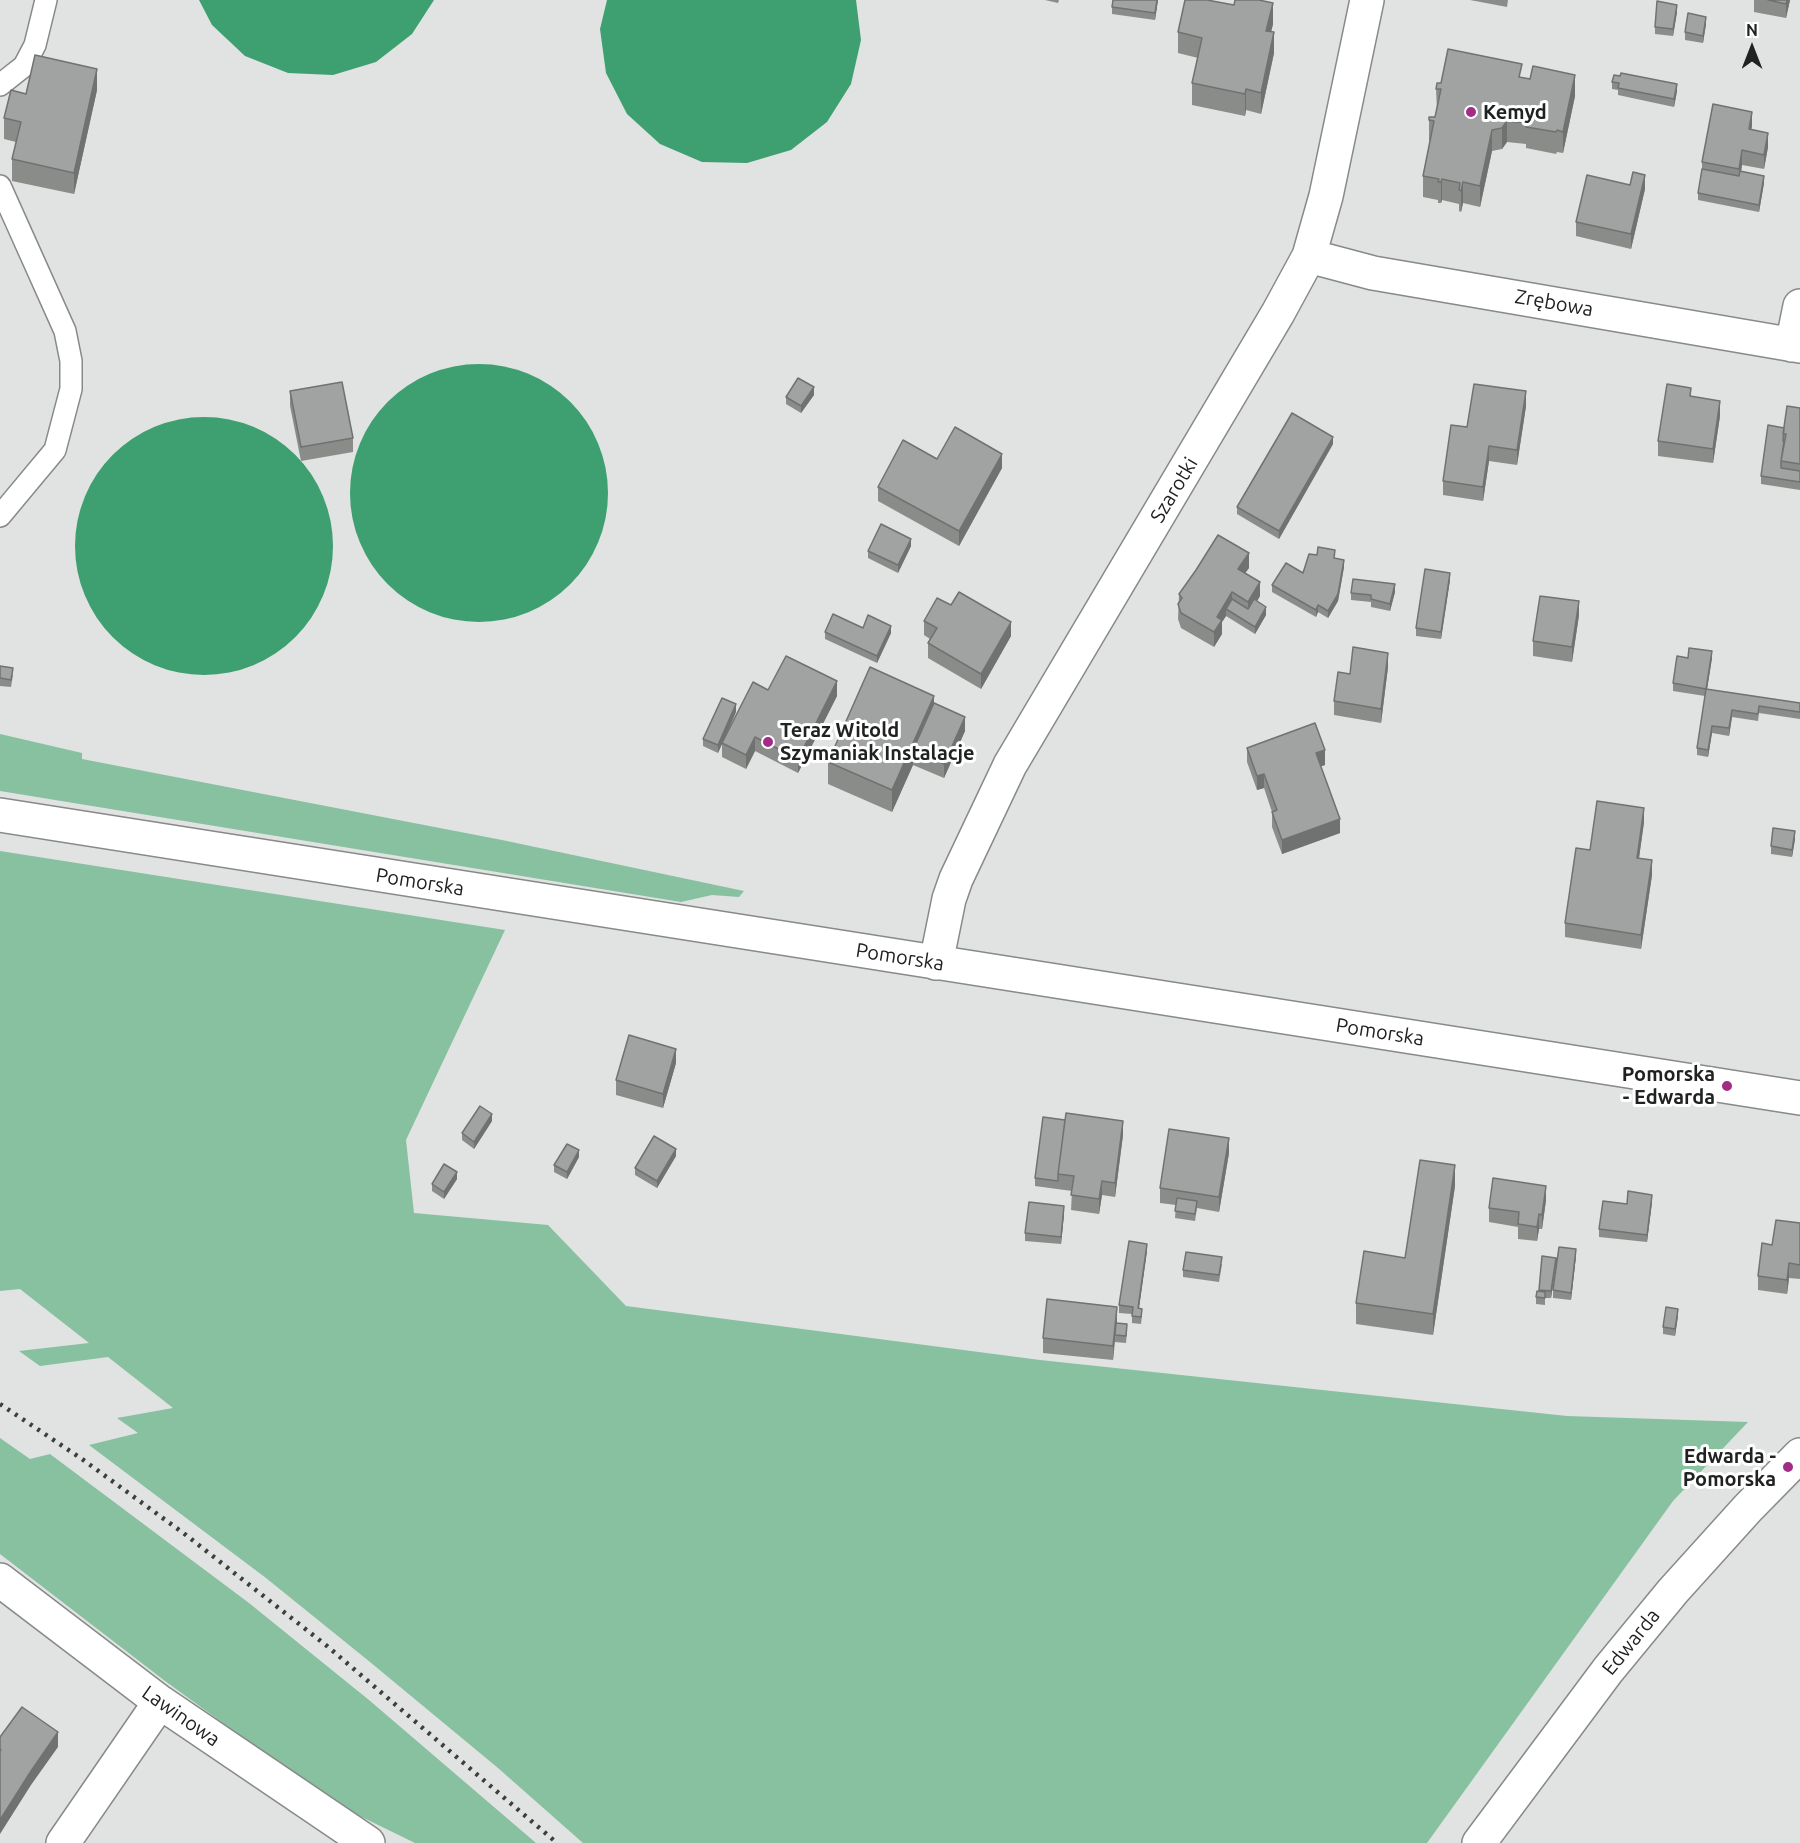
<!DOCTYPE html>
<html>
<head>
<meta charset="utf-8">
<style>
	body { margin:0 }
	#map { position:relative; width:1800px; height:1843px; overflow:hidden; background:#e0e3e1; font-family:Ubuntu,sans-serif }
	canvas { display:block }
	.north { position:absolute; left:1722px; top:18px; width:60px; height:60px; -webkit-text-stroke:4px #fff; paint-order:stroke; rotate:0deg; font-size:16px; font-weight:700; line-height:24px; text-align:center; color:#202121 }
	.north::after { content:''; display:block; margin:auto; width:21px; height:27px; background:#202121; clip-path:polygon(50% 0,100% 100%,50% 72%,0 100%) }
</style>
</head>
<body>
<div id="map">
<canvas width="1800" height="1843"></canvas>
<div class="north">N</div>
</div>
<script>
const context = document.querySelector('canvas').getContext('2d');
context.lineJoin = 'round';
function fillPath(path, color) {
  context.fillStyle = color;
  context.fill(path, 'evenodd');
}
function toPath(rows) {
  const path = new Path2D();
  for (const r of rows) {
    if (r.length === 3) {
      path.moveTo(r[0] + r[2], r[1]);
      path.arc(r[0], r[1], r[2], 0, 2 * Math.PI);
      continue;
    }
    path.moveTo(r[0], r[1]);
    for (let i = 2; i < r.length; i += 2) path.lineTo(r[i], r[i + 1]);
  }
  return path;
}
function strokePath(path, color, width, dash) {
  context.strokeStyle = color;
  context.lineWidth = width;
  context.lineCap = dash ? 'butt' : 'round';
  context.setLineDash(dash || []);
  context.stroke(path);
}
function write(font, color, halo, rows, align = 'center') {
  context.font = font + ' Ubuntu,sans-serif';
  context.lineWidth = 6;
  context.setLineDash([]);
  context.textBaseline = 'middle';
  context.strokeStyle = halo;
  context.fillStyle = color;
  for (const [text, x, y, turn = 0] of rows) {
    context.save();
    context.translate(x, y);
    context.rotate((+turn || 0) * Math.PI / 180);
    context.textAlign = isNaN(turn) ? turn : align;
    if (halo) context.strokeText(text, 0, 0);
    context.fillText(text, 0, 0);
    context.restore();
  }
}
const green = toPath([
	[0,734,82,753,82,759,502,840,744,891,739,897,712,895,681,902,0,791],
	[0,851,505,930,406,1140,414,1213,548,1225,626,1306,1040,1360,1567,1416,1748,1422,1673,1501,1427,1843,583,1843,498,1768,370,1662,266,1578,89,1445,138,1433,117,1418,173,1408,108,1357,40,1366,19,1351,89,1343,20,1289,0,1291],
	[0,1438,30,1459,50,1454,249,1603,369,1700,536,1843,415,1843,333,1803,165,1681,0,1554]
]);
const water = toPath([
	[199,0,434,0,412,34,376,62,333,75,288,73,245,56,212,25],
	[607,0,856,0,861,40,851,84,827,122,791,150,747,163,702,162,660,144,627,114,606,73,600,29],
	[479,493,129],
	[204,546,129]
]);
const lane = toPath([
	[0,85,24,66,35,45,46,0],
	[0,186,65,331,71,361,71,389,55,450,0,516]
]);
const street = toPath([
	[1309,256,1373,273,1800,346],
	[1792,345,1800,306],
	[936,963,949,899,956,879,1010,765,1278,313,1309,256,1326,196,1367,0],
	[0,1580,160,1702,368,1843],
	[63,1843,160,1702]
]);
const secondary = toPath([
	[0,815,1800,1098],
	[1479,1843,1608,1670,1673,1591,1748,1508,1800,1455]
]);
const rail = toPath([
	[0,1404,82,1459,186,1535,327,1646,557,1843]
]);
const wall = toPath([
	[1045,0,1059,0,1058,3],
	[1158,0,1155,20,1112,14,1112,7],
	[1470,0,1508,0,1507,7],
	[1754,0,1790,0,1786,18,1754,12],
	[1677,12,1673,36,1655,34,1655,27],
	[1273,24,1271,32,1274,53,1261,114,1246,110,1245,116,1192,105,1192,83,1198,58,1178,53,1178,32],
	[1706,24,1703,43,1685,40,1685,32],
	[1522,77,1575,96,1563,153,1557,152,1556,154,1526,148,1526,144,1507,142,1502,149,1492,151,1480,207,1463,203,1461,212,1459,211,1459,204,1442,200,1441,203,1438,203,1438,200,1423,197,1423,176,1430,141,1429,141,1429,120,1435,117,1437,110,1436,89,1441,83],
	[1612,82,1677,91,1674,107,1618,95,1618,90,1612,89],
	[97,90,74,194,12,181,12,159,16,142,4,139,4,118,26,94],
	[1752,126,1751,129,1768,147,1764,169,1742,165,1741,172,1764,183,1759,212,1698,200,1698,193,1702,169,1702,162],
	[1630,185,1645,189,1631,249,1576,236,1576,222],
	[290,391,353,438,353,452,301,461,290,406],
	[814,395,801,413,786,404,786,397],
	[1691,396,1720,416,1713,463,1658,456,1658,441],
	[1526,406,1517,465,1489,461,1483,501,1443,495,1443,481,1467,427],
	[1800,408,1800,490,1761,484,1761,476,1784,428],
	[1333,444,1279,539,1237,514,1237,507],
	[937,459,1002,468,959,546,878,501,878,487],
	[911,546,898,573,868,558,868,551],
	[1335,558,1344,567,1338,601,1328,618,1318,612,1316,617,1272,592,1272,585],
	[1249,568,1245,573,1260,596,1257,601,1266,615,1255,634,1226,616,1222,622,1222,634,1214,647,1181,628,1178,619,1179,594],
	[1450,580,1441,639,1416,636,1416,628],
	[1395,592,1390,611,1371,607,1371,602,1351,600,1351,593],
	[1579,615,1572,662,1533,656,1533,641],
	[924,621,1011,636,981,689,928,658,928,643,930,639,924,635],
	[863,628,891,633,877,663,825,639,825,632],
	[1688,658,1712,658,1707,689,1800,703,1800,719,1759,713,1758,721,1732,717,1729,736,1712,733,1708,757,1697,755,1697,748,1705,696,1673,691,1673,683],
	[0,666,13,675,11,687,0,686],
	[1388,667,1381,723,1334,715,1334,701,1350,674],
	[768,690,837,696,798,773,755,751,746,769,722,757,722,744,718,753,703,746,703,739,736,712,725,738],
	[934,703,965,731,944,778,913,765,892,812,828,784,828,762],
	[1247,748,1325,765,1321,766,1340,833,1282,854,1272,827,1272,812,1264,788,1257,790,1247,762],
	[1644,822,1639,858,1652,875,1641,949,1565,937,1565,923,1590,850],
	[1795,839,1792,857,1771,854,1771,846],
	[676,1063,663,1108,616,1095,616,1080],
	[492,1121,474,1149,462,1140,462,1133],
	[1123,1135,1115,1197,1102,1195,1099,1214,1071,1210,1072,1191,1035,1186,1035,1178],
	[1229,1153,1219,1212,1197,1208,1195,1221,1175,1218,1176,1205,1160,1203,1160,1188],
	[676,1156,657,1188,635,1175,635,1168],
	[579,1157,567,1179,554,1172,554,1165],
	[457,1179,444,1199,432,1191,432,1184],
	[1455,1186,1433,1335,1356,1324,1356,1303,1405,1258],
	[1546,1200,1542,1229,1539,1229,1537,1241,1518,1239,1518,1227,1489,1222,1489,1208],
	[1652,1202,1647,1242,1599,1237,1599,1229,1627,1204],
	[1064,1214,1061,1244,1025,1241,1025,1233],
	[1800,1223,1800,1279,1789,1278,1787,1294,1758,1290,1758,1276,1772,1245],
	[1147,1251,1139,1308,1142,1316,1141,1324,1132,1323,1132,1314,1119,1313,1119,1305],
	[1542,1256,1556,1265,1551,1298,1545,1298,1545,1305,1536,1304,1536,1297,1539,1291],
	[1576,1256,1571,1300,1553,1298,1553,1290],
	[1222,1264,1219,1282,1183,1277,1183,1270],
	[1678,1316,1675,1336,1663,1334,1663,1327],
	[1117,1323,1127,1332,1126,1343,1115,1342,1113,1360,1043,1353,1043,1338]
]);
const shadedWall = toPath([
	[1157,0,1158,0,1155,20,1155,13],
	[1787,0,1790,0,1786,18,1786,4],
	[1273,3,1273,24,1266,52,1266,31],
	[1677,5,1677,12,1673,36,1673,29],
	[1706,17,1706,24,1703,43,1703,36],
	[1274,32,1274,53,1261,114,1261,93],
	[97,69,97,90,74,194,74,173],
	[1575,75,1575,96,1563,153,1563,132],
	[1677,84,1677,91,1674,107,1674,99],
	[1246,89,1246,110,1245,116,1245,94],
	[1752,112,1752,126,1749,143,1749,129],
	[1507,121,1507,142,1502,149,1502,128],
	[1492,130,1492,151,1480,207,1480,186],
	[1768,133,1768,147,1764,169,1764,155],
	[1742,150,1742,165,1739,183,1739,169],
	[1645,175,1645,189,1631,249,1631,234],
	[1764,176,1764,183,1759,212,1759,205],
	[1442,179,1442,200,1441,203,1441,182],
	[1463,182,1463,203,1461,212,1461,191],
	[814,387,814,395,801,413,801,406],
	[1526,391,1526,406,1517,465,1517,450],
	[1720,401,1720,416,1713,463,1713,449],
	[1333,437,1333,444,1279,539,1279,531],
	[1489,446,1489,461,1483,501,1483,487],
	[1002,454,1002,468,959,546,959,531],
	[911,539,911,546,898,573,898,565],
	[1249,553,1249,568,1238,583,1238,569],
	[1344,560,1344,567,1338,601,1328,618,1328,611],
	[1450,573,1450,580,1441,639,1441,632],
	[1260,582,1260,596,1248,617,1248,602],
	[1395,584,1395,592,1390,611,1390,604],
	[1232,592,1232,607,1226,609,1226,616,1222,622,1222,634,1214,647,1214,632,1217,617],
	[1579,601,1579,615,1572,662,1572,647],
	[1318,605,1318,612,1316,617,1316,610],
	[1266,607,1266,615,1255,634,1255,627],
	[1011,622,1011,636,981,689,981,674],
	[891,626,891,633,877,663,877,656],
	[1712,651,1712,658,1706,696,1706,689],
	[1388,653,1388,667,1381,723,1381,709],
	[837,681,837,696,798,773,798,759],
	[934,696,934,717,913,750,913,765,892,812,892,790],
	[736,704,736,712,718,753,718,745],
	[1732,710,1732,717,1729,736,1729,728],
	[965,717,965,731,944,778,944,764],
	[1712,726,1712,733,1708,757,1708,750],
	[755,737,755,751,746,769,746,755],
	[1325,750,1325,765,1316,768,1316,753],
	[1264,774,1264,788,1257,790,1257,776],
	[1644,808,1644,822,1637,872,1637,858],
	[1340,819,1340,833,1282,854,1282,840],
	[1795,831,1795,839,1792,857,1792,850],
	[1652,860,1652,875,1641,949,1641,935],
	[676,1049,676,1063,663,1108,663,1094],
	[492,1114,492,1121,474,1149,474,1142],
	[1123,1121,1123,1135,1115,1197,1115,1183],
	[1229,1138,1229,1153,1219,1212,1219,1197],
	[676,1149,676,1156,657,1188,657,1181],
	[579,1150,579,1157,567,1179,567,1172],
	[1455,1165,1455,1186,1433,1335,1433,1314],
	[457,1172,457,1179,444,1199,444,1192],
	[1102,1181,1102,1195,1099,1214,1099,1199],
	[1546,1186,1546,1200,1542,1229,1542,1215],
	[1652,1195,1652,1202,1647,1242,1647,1235],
	[1064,1206,1064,1214,1061,1244,1061,1237],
	[1539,1214,1539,1229,1537,1241,1537,1227],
	[1147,1244,1147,1251,1138,1315,1138,1308],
	[1576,1249,1576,1256,1571,1300,1571,1293],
	[1556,1258,1556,1265,1551,1298,1551,1291],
	[1789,1263,1789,1278,1787,1294,1787,1280],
	[1117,1307,1117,1322,1115,1335,1113,1360,1113,1346],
	[1678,1309,1678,1316,1675,1336,1675,1329],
	[58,1732,58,1747,31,1785,0,1834,0,1820,31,1771]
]);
const building = toPath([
	[1113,0,1157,0,1155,13,1112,7,1113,0],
	[1185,0,1207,0,1234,5,1235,0,1259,0,1273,3,1266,31,1274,32,1261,93,1246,89,1245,94,1192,83,1202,38,1178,32,1185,0],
	[1768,0,1787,0,1786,4,1768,0],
	[1657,1,1677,5,1673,29,1655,27,1657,1],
	[1688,13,1706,17,1703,36,1685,32,1688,13],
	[1448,49,1522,64,1519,77,1530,79,1533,66,1575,75,1563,132,1557,130,1556,132,1526,127,1527,123,1507,121,1502,128,1492,130,1480,186,1463,182,1461,191,1459,190,1460,183,1442,179,1441,182,1438,182,1439,179,1423,176,1434,121,1429,120,1429,117,1435,117,1441,89,1436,89,1437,83,1441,83,1448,49],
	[35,55,97,69,74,173,12,159,21,122,4,118,11,90,26,94,35,55],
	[1621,73,1677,84,1674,99,1618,88,1619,83,1612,82,1614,75,1620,76,1621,73],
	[1713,104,1752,112,1749,129,1768,133,1764,155,1742,150,1739,169,1702,162,1713,104],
	[1702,169,1739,176,1740,171,1764,176,1759,205,1698,193,1702,169],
	[1633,172,1645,175,1631,234,1576,222,1587,175,1630,185,1633,172],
	[798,378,814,387,801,406,786,397,798,378],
	[342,382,353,438,301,447,290,391,342,382],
	[1474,384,1526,391,1517,450,1489,446,1483,487,1443,481,1451,425,1467,427,1474,384],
	[1667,384,1691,388,1690,396,1720,401,1713,449,1658,441,1667,384],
	[1787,406,1800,408,1800,464,1781,461,1786,434,1783,434,1787,406],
	[1292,413,1333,437,1279,531,1237,507,1292,413],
	[1768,425,1784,428,1783,441,1784,441,1781,461,1781,468,1800,471,1800,482,1761,476,1768,425],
	[955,427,1002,454,959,531,878,487,903,440,937,459,955,427],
	[881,524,911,539,898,565,868,551,881,524],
	[1218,535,1249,553,1238,569,1260,582,1248,602,1232,592,1217,617,1222,620,1214,632,1181,613,1178,604,1182,598,1179,594,1196,570,1218,535],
	[1318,547,1335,550,1334,558,1344,560,1338,594,1328,611,1318,605,1316,610,1272,585,1286,563,1303,573,1309,554,1317,555,1318,547],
	[1425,569,1450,573,1441,632,1416,628,1425,569],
	[1353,579,1395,584,1390,604,1371,599,1371,595,1351,593,1353,579],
	[959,592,1011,622,981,674,928,643,937,628,924,621,937,598,951,605,959,592],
	[1540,596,1579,601,1572,647,1533,641,1540,596],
	[1232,599,1248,609,1254,599,1266,607,1255,627,1226,609,1232,599],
	[833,614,863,628,868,615,891,626,877,656,825,632,833,614],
	[1353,647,1388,653,1381,709,1334,701,1338,672,1350,674,1353,647],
	[1689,648,1712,651,1706,689,1800,703,1800,712,1759,706,1758,714,1732,710,1729,728,1712,726,1708,750,1697,748,1706,689,1673,683,1677,656,1688,658,1689,648],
	[786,656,837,681,798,759,755,737,746,755,722,743,753,682,768,690,786,656],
	[0,666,13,668,11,680,0,678,0,666],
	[870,667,934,696,892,790,828,762,870,667],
	[722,698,736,704,718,745,703,739,722,698],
	[934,703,965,717,944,764,913,750,934,703],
	[1315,723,1325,750,1316,753,1340,819,1282,840,1272,812,1277,810,1264,774,1257,776,1247,748,1315,723],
	[1597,801,1644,808,1637,858,1652,860,1641,935,1565,923,1576,848,1590,850,1597,801],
	[1773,828,1795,831,1792,850,1771,846,1773,828],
	[629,1035,676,1049,663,1094,616,1080,629,1035],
	[480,1106,492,1114,474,1142,462,1133,480,1106],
	[1066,1113,1123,1121,1115,1183,1102,1181,1099,1199,1071,1195,1074,1176,1058,1174,1066,1113],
	[1043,1117,1065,1120,1058,1174,1058,1181,1035,1178,1043,1117],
	[1169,1129,1229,1138,1219,1197,1160,1188,1169,1129],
	[654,1136,676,1149,657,1181,635,1168,654,1136],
	[567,1144,579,1150,567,1172,554,1165,567,1144],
	[1420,1160,1455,1165,1433,1314,1356,1303,1364,1251,1405,1258,1420,1160],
	[444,1164,457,1172,444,1192,432,1184,444,1164],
	[1493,1178,1546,1186,1542,1215,1539,1214,1537,1227,1518,1224,1519,1212,1489,1208,1493,1178],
	[1628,1191,1652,1195,1647,1235,1599,1229,1603,1201,1627,1204,1628,1191],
	[1177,1198,1197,1201,1195,1214,1175,1211,1177,1198],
	[1029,1202,1064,1206,1061,1237,1025,1233,1029,1202],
	[1776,1220,1800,1223,1800,1265,1789,1263,1787,1280,1758,1276,1762,1243,1772,1245,1776,1220],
	[1129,1241,1147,1244,1138,1308,1142,1309,1141,1317,1132,1316,1133,1307,1119,1305,1129,1241],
	[1559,1247,1576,1249,1571,1293,1553,1290,1559,1247],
	[1186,1252,1222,1257,1219,1275,1183,1270,1186,1252],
	[1542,1256,1556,1258,1551,1291,1539,1290,1542,1256],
	[1537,1291,1545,1292,1545,1298,1536,1297,1537,1291],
	[1047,1299,1117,1307,1113,1346,1043,1338,1047,1299],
	[1666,1307,1678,1309,1675,1329,1663,1327,1666,1307],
	[1116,1323,1127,1324,1126,1336,1115,1335,1116,1323],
	[22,1707,58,1732,31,1771,0,1820,0,1751,1,1750,0,1749,0,1737,22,1707]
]);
const markers = [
	[1471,112,6,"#a22c86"],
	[768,742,6,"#a22c86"],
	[1727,1086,6,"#a22c86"],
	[1788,1467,6,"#a22c86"]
];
const poiNames = [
	["Kemyd",1483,112],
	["Teraz Witold",780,730],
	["Szymaniak Instalacje",780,753],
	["Pomorska",1715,1074,"right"],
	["- Edwarda",1715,1097,"right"],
	["Edwarda -",1776,1456,"right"],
	["Pomorska",1776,1479,"right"]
];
const streetNames = [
	["Zrębowa",1554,303,10],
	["Szarotki",1174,490,-59],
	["Pomorska",420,882,9],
	["Pomorska",900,957,9],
	["Pomorska",1380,1032,9],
	["Edwarda",1631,1642,-51],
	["Lawinowa",181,1716,35]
];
fillPath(green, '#87c1a0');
fillPath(water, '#3ea070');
strokePath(lane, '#878a88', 24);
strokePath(street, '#878a88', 36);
strokePath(secondary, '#878a88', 36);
strokePath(lane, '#fff', 21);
strokePath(street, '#fff', 33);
strokePath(secondary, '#fff', 33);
strokePath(rail, '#3c3e3d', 4.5, [3, 6]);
fillPath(wall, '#8a8c8a');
fillPath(shadedWall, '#707271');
fillPath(building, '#a0a3a1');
strokePath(building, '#707271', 1.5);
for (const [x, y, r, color] of markers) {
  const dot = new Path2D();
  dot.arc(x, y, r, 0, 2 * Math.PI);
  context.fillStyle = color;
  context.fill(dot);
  strokePath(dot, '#fff', 2);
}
write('bold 20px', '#202121', '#fff', poiNames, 'left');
write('20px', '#202121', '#fff', streetNames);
</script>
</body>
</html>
